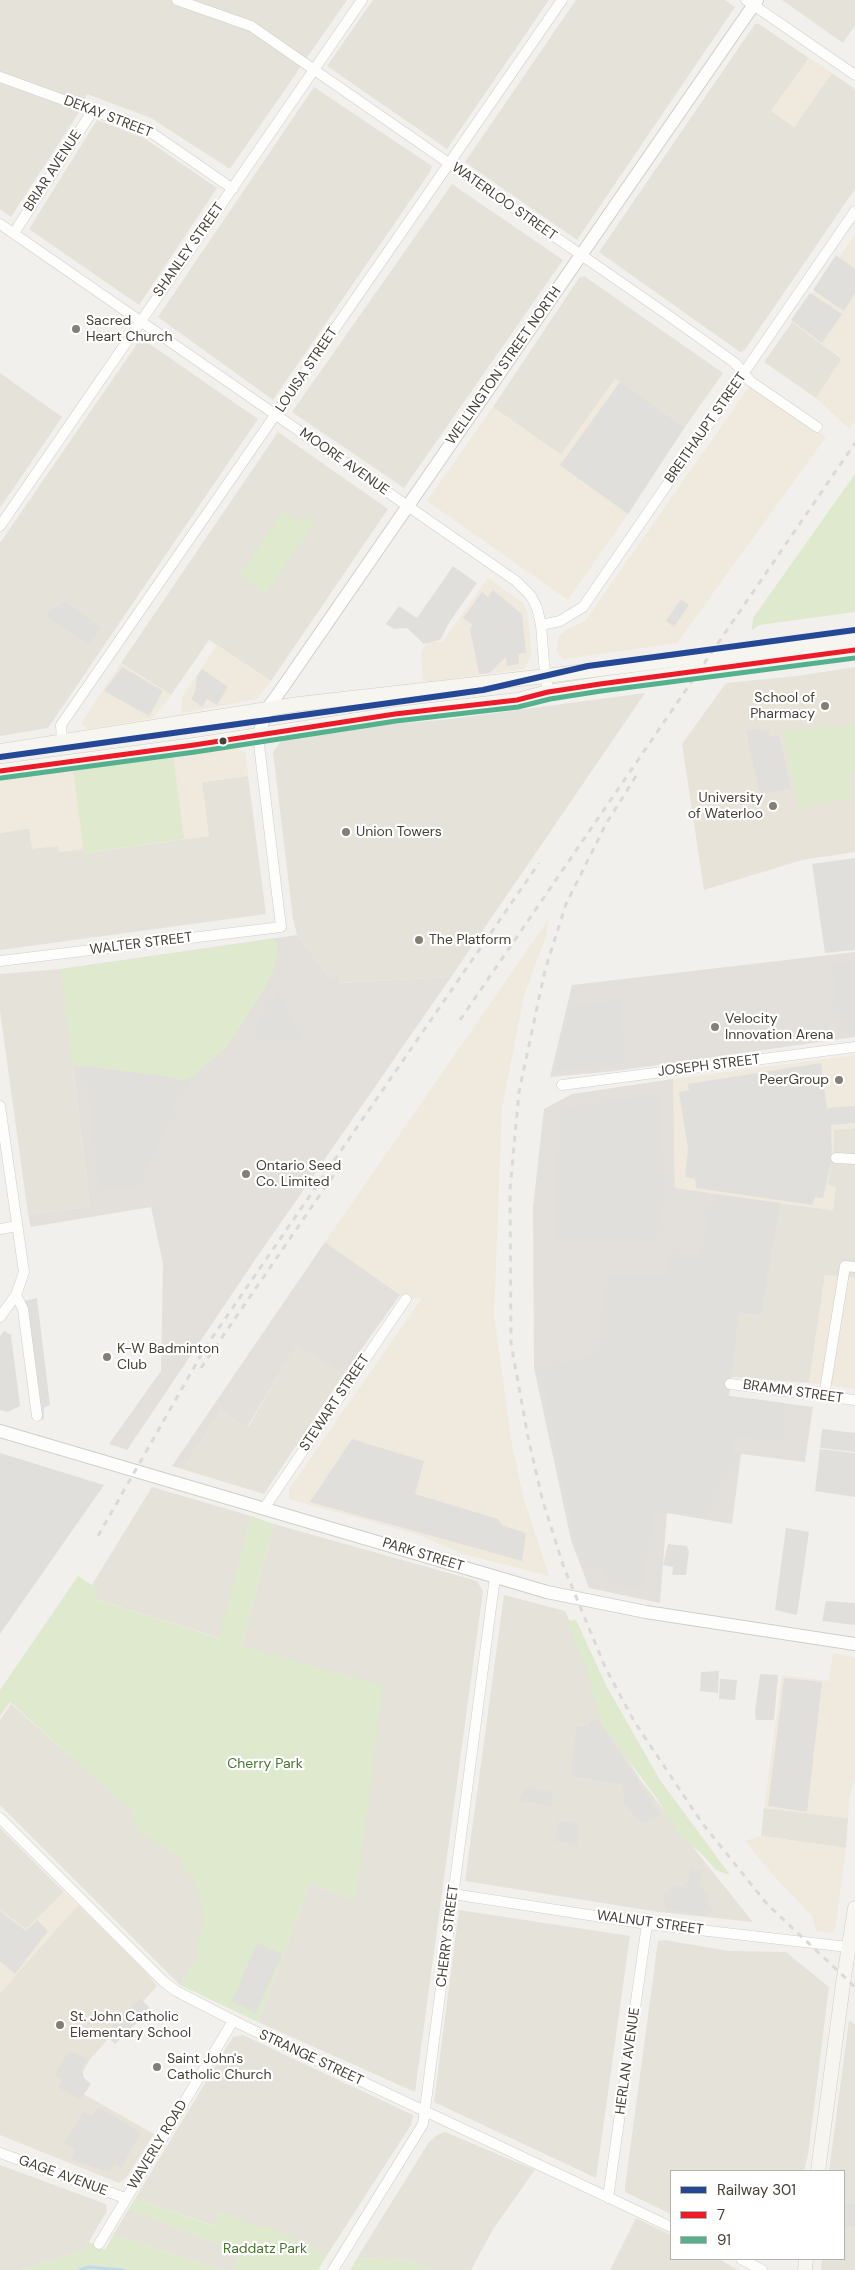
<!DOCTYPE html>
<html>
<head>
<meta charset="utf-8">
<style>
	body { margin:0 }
	#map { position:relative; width:855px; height:2270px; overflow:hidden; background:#f2f0ec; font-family:"DM Sans",sans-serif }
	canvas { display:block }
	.legend { position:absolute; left:670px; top:2170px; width:175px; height:90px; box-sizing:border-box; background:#fff; border:1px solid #b5b3af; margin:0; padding:6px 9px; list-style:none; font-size:15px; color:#474238 }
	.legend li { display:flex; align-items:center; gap:10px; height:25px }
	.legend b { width:25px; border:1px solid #b5b3af }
</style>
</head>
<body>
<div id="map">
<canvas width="855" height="2270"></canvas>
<ul class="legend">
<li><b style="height:6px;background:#244895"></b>Railway 301</li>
<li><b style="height:6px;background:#ec1b29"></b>7</li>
<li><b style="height:6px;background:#54b18e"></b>91</li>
</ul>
</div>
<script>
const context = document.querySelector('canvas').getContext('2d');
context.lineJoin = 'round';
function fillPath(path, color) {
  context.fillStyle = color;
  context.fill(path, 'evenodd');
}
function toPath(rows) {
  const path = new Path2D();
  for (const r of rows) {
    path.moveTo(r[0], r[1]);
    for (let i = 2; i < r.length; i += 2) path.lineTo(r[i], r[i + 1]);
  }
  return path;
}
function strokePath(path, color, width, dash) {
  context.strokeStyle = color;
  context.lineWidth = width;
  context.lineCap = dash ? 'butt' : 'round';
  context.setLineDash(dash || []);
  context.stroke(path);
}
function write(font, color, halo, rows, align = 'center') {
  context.font = font + ' "DM Sans",sans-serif';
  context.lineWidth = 4.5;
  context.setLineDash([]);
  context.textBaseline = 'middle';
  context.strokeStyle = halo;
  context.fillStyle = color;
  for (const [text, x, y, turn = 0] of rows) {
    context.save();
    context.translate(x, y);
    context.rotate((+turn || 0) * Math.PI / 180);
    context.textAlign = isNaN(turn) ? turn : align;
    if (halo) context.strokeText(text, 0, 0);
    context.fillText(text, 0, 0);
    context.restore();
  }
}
const residential = toPath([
	[0,0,347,0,230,169,151,118,87,94,78,114,11,217,0,209],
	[373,0,549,0,447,149,327,66],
	[576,0,725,0,735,7,577,240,465,162],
	[782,0,855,0,855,25,843,43],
	[755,24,759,24,809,58,771,111,794,127,832,73,855,89,855,189,744,351,740,352,599,252],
	[314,87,432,166,430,172,273,400,158,317],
	[97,120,144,138,217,188,139,305,29,229],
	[452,184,563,260,404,488,292,412],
	[584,276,723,373,685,427,615,379,561,455,493,407,579,278],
	[792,322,842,359,816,398,764,362],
	[141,338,258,419,48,728,0,736,0,543],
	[0,373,62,417,0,508],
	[278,432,388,509,271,681,209,640,171,695,121,663],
	[645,693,451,977,338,983,337,976,331,979,297,935,293,919,273,752,281,741,365,726,442,720],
	[248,776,266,914,0,950,0,833,30,828,58,846,59,852,83,849,84,853,208,836,202,782],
	[61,969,90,1207,28,1214,0,1011,0,974],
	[855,1128,855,1157,833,1156,834,1130],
	[832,1160,855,1162,855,1278,825,1275,809,1383,731,1377,739,1313,761,1316,780,1203,832,1210,827,1184],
	[297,1343,343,1375,264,1494,182,1469,221,1411,248,1427],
	[152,1487,251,1516,220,1638,85,1596],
	[274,1524,477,1581,483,1591,415,2092,258,2022,310,1884,356,1899,241,1646],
	[504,1595,565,1611,580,1644,611,1732,640,1779,672,1821,753,1922,659,1912,465,1881],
	[11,1704,122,1801,252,1874,180,1985,0,1805,0,1720],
	[764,1808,848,1818,846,1848,761,1836],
	[0,1828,64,1892,26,1930,0,1910],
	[459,1910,630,1936,596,2178,434,2102],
	[664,1940,729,1951,786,1952,829,1987,808,2155,804,2171,671,2171,671,2214,625,2192,625,2187,658,1941],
	[849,2021,855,2024,855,2270,821,2270,822,2259,844,2259,844,2171,829,2171],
	[243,2035,413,2115,411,2125,327,2255,264,2226,261,2229,220,2212,215,2226,136,2199,130,2209,242,2253,231,2270,223,2270,113,2235,233,2037],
	[445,2132,535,2170,493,2229,471,2270,430,2270,412,2260,357,2258,429,2142,437,2135],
	[0,2165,106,2204,107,2211,84,2250,21,2270,0,2270],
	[636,2218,671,2235,671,2259,719,2259,738,2270,610,2270]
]);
const commercial = toPath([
	[809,58,832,73,794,127,771,111],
	[855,235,855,420,849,429,816,398,842,358,792,322],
	[615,379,685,427,628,514,568,600,427,501,493,407,561,455],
	[749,387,755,388,826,437,677,643,564,659,561,657,556,650,559,636,568,629,585,621],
	[488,578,523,603,527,611,532,655,524,669,427,682,423,679,421,652,427,643,443,641],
	[217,645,271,681,257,699,181,713,182,697],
	[121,663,171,695,153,718,87,729,81,723],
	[236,748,246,753,248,776,202,782,209,836,84,853,83,849,59,852,58,846,32,849,29,828,0,833,0,779],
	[548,920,547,933,524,996,502,1108,494,1315,512,1445,523,1496,549,1576,463,1554,416,1534,289,1499,289,1489,422,1298,406,1299,325,1242],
	[855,1055,855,1128,834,1130,833,1156,827,1184,836,1187,833,1210,675,1189,673,1079],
	[825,1275,855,1278,855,1389,809,1383],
	[833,1653,855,1657,855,1778,849,1799,848,1818,764,1808,782,1675,829,1681],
	[761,1836,846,1848,835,1930,831,1933,816,1931,812,1916,772,1874,745,1841],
	[64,1892,78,1905,0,1993,0,1910,26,1929]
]);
const industrial = toPath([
	[297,935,331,979,337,975,339,983,451,977,255,1260,127,1450,109,1444,161,1371,163,1264,151,1207,31,1227,28,1214,90,1207,61,969],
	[855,952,855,1037,615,1071,550,1077,572,985],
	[673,1079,675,1188,780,1203,761,1316,739,1313,729,1396,813,1407,805,1462,741,1454,732,1524,667,1513,660,1603,589,1588,571,1540,534,1368,533,1207,544,1109,572,1094],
	[325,1242,400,1295,343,1375,297,1344,247,1427,221,1411,182,1469,172,1466]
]);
const education = toPath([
	[855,667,855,852,802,860,704,890,682,744,726,683,797,676],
	[78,1905,145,1971,157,1986,91,2058,73,2088,154,2134,126,2178,119,2183,0,2135,0,1993]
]);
const green = toPath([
	[855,474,855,612,759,625,752,630,753,618],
	[283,511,300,522,304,516,315,522,266,594,239,575],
	[855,723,855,771,849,772,852,799,817,803,810,807,798,807,782,732],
	[159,756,173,756,184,839,84,853,73,769],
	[273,939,277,942,278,950,273,971,265,988,227,1047,190,1078,181,1081,175,1078,72,1065,61,969],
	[251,1516,274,1524,241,1646,383,1686,356,1899,310,1884,258,2022,180,1985,199,1955,195,1948,204,1925,199,1890,178,1856,138,1831,131,1810,10,1702,0,1716,0,1690,78,1576,99,1590,94,1599,219,1638],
	[576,1620,607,1687,660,1780,730,1875,716,1870,701,1853,680,1836,657,1799,600,1721,587,1670,566,1621],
	[136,2199,214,2226,220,2212,261,2228,264,2225,327,2255,318,2270,231,2270,242,2253,129,2209],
	[113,2235,223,2270,21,2270,84,2250,89,2242,105,2250],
	[357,2258,412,2260,430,2270,350,2270]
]);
const parking = toPath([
	[836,255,855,269,855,293,844,311,813,290],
	[810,293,842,314,822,343,791,320],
	[620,382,685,427,628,514,560,465],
	[453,566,477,583,450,621,440,640,424,644,407,628,394,629,386,624,399,606,417,618],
	[493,590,522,614,526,653,518,654,519,664,507,666,506,657,490,673,479,674,470,629,473,625,463,618,482,592,488,597],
	[681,599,689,605,674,627,666,621],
	[63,601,101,627,89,645,47,616,54,606,58,608],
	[122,667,163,691,149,716,104,691],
	[202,669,228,687,217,705,207,699,202,707,191,699,195,692,197,676],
	[757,729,768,731,770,737,779,735,791,788,760,795,746,731],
	[855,858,855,950,825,953,812,864],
	[855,961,855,1030,842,1031,832,965],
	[278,991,303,1040,260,1038,256,1029],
	[619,1001,626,1064,555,1070,571,1006],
	[821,1063,827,1108,855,1106,855,1123,831,1125,832,1159,823,1198,815,1197,812,1205,696,1188,695,1179,685,1177,688,1149,679,1092,689,1090,688,1084],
	[85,1066,176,1078,181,1081,190,1078,175,1104,139,1187,99,1187],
	[659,1094,665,1196,655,1240,555,1241,555,1189,561,1113,567,1107],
	[718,1195,780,1203,761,1316,739,1313,729,1396,785,1403,783,1442,734,1435,727,1479,715,1477,710,1517,654,1510,641,1589,609,1584,597,1561,584,1568,574,1537,541,1370,598,1354,603,1294,610,1275,666,1276,669,1254,700,1255,712,1204],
	[37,1298,50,1405,44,1408,44,1419,34,1420,24,1301],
	[4,1331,11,1335,20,1406,8,1412,0,1410,0,1336],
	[822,1429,855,1433,855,1452,820,1448],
	[352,1439,424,1461,415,1494,498,1519,502,1525,526,1533,522,1561,310,1502],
	[820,1449,855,1453,855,1497,815,1491],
	[0,1453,104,1485,0,1634],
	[786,1528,809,1532,797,1615,775,1610],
	[668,1544,687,1546,689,1552,686,1575,672,1575,673,1567,663,1565],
	[826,1601,855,1603,855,1625,822,1621],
	[719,1671,718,1693,700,1691,701,1672],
	[760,1674,778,1675,774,1720,756,1720,755,1712],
	[784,1678,822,1682,807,1812,768,1806],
	[720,1679,737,1680,735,1700,719,1699],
	[597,1719,661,1816,640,1823,624,1802,623,1784,571,1776,577,1727,589,1726,590,1721],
	[525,1787,553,1792,551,1806,519,1801],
	[559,1820,578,1824,577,1845,555,1841],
	[690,1868,703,1870,699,1886,710,1898,706,1901,714,1911,705,1916,667,1909,663,1895,675,1885,685,1887,686,1883,688,1883],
	[0,1911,26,1931,37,1920,48,1931,15,1974,0,1961],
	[257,1943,282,1954,256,2013,232,2002],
	[140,1998,151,2009,115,2044,104,2033],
	[69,2051,87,2059,82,2068,84,2078,91,2084,80,2100,58,2087,62,2079,55,2075],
	[99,2107,141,2133,121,2168,114,2164,109,2172,72,2160,75,2150,64,2143,84,2112,92,2116],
	[845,2203,855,2204,855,2227,844,2226]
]);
const stream = toPath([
	[80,2270,88,2267,124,2270]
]);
const minor = toPath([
	[177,0,251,26,665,313,735,363,750,381,817,427],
	[746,0,855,75],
	[0,77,149,131,233,189],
	[0,224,516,581,531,596,537,608,541,625,544,663,548,692],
	[14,233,93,110],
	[0,526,362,0],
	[541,625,560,621,583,607,855,211],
	[62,742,61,725,562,0],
	[0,961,281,927,258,736],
	[562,1085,855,1047],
	[0,1106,24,1272,16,1295,0,1317],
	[836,1158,855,1159],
	[0,1229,17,1226],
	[16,1295,23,1309,37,1416],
	[730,1384,855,1400],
	[824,1396,845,1266,855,1267],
	[265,1507,406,1299],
	[0,1818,163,1981,176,1991,242,2025,671,2227],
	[453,1894,647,1924,848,1947],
	[0,2153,125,2198],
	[608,2198,647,1924],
	[99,2244,233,2021],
	[741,2259,762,2270],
	[333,2270,423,2124,495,1577]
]);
const tertiary = toPath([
	[258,736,268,708,283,687,757,0],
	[0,1431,547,1592,646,1612,855,1644]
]);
const secondary = toPath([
	[0,751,299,704,546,676,855,637],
	[0,771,194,745,395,714,517,700,548,692,600,684,855,650],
	[818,2171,844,1977,855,1908],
	[805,2270,806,2259]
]);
const rail = toPath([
	[636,776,606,824,566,904,545,970,519,1092,510,1189,511,1343,528,1437,542,1498,563,1565,605,1667,634,1721,702,1823,767,1904,855,1987],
	[460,1020,855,443],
	[201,1368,337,1170],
	[98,1536,205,1348,539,863]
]);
const bus1 = toPath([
	[0,771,194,745,395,714,517,700,548,692,600,684,855,650]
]);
const bus2 = toPath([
	[1,778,195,752,396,721,518,707,550,699,601,691,855,658]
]);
const rail1 = toPath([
	[0,757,483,690,588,666,855,630]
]);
const markers = [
	[76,329,5,"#837f77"],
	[825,706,5,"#837f77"],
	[223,741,4.5,"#474238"],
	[773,806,5,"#837f77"],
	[346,832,5,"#837f77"],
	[419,940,5,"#837f77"],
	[715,1027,5,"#837f77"],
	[839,1080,5,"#837f77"],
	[246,1174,5,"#837f77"],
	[107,1357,5,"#837f77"],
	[60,2025,5,"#837f77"],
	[157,2067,5,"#837f77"]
];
const streetNames = [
	["DEKAY STREET",108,117,21],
	["BRIAR AVENUE",53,171,-57],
	["WATERLOO STREET",504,202,35],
	["SHANLEY STREET",189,250,-55],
	["WELLINGTON STREET NORTH",504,366,-55],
	["LOUISA STREET",307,370,-56],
	["BREITHAUPT STREET",706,428,-55],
	["MOORE AVENUE",344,462,35],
	["WALTER STREET",141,944,-7],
	["JOSEPH STREET",709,1066,-7],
	["BRAMM STREET",793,1392,8],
	["STEWART STREET",335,1403,-56],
	["PARK STREET",423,1555,17],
	["WALNUT STREET",650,1923,8],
	["CHERRY STREET",448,1936,-83],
	["STRANGE STREET",311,2058,25],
	["HERLAN AVENUE",628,2061,-82],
	["WAVERLY ROAD",158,2145,-59],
	["GAGE AVENUE",63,2176,20]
];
const poiNames = [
	["Sacred",86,321],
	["Heart Church",86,337],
	["School of",815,698,"right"],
	["Pharmacy",815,714,"right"],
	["University",763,798,"right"],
	["of Waterloo",763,814,"right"],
	["Union Towers",356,832],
	["The Platform",429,940],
	["Velocity",725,1019],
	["Innovation Arena",725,1035],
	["PeerGroup",829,1080,"right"],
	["Ontario Seed",256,1166],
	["Co. Limited",256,1182],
	["K-W Badminton",117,1349],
	["Club",117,1365],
	["St. John Catholic",70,2017],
	["Elementary School",70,2033],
	["Saint John's",167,2059],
	["Catholic Church",167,2075]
];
const parkNames = [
	["Cherry Park",265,1764],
	["Raddatz Park",265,2249]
];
fillPath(residential, '#e5e2da');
fillPath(commercial, '#f0e9dd');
fillPath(industrial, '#e3e0dc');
fillPath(education, '#e8e3d8');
fillPath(green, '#dee9ce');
fillPath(parking, '#e1dfdc');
strokePath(stream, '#c0d8eb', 3);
strokePath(minor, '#cfceca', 11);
strokePath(tertiary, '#cfceca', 14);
strokePath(secondary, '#d0cdc4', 15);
strokePath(minor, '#fdfdfc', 10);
strokePath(tertiary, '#fdfdfc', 12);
strokePath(secondary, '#f6f5f0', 14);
strokePath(rail, '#dadad9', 3, [6, 6]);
strokePath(bus1, '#ec1b29', 5);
strokePath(bus2, '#54b18e', 5);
strokePath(rail1, '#244895', 6);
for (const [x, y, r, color] of markers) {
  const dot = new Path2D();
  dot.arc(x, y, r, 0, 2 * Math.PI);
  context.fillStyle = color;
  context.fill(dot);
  strokePath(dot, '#fff', 2);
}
write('14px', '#474238', '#fff', streetNames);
write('14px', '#474238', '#fff', poiNames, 'left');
write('14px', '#477530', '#fff', parkNames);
</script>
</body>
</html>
